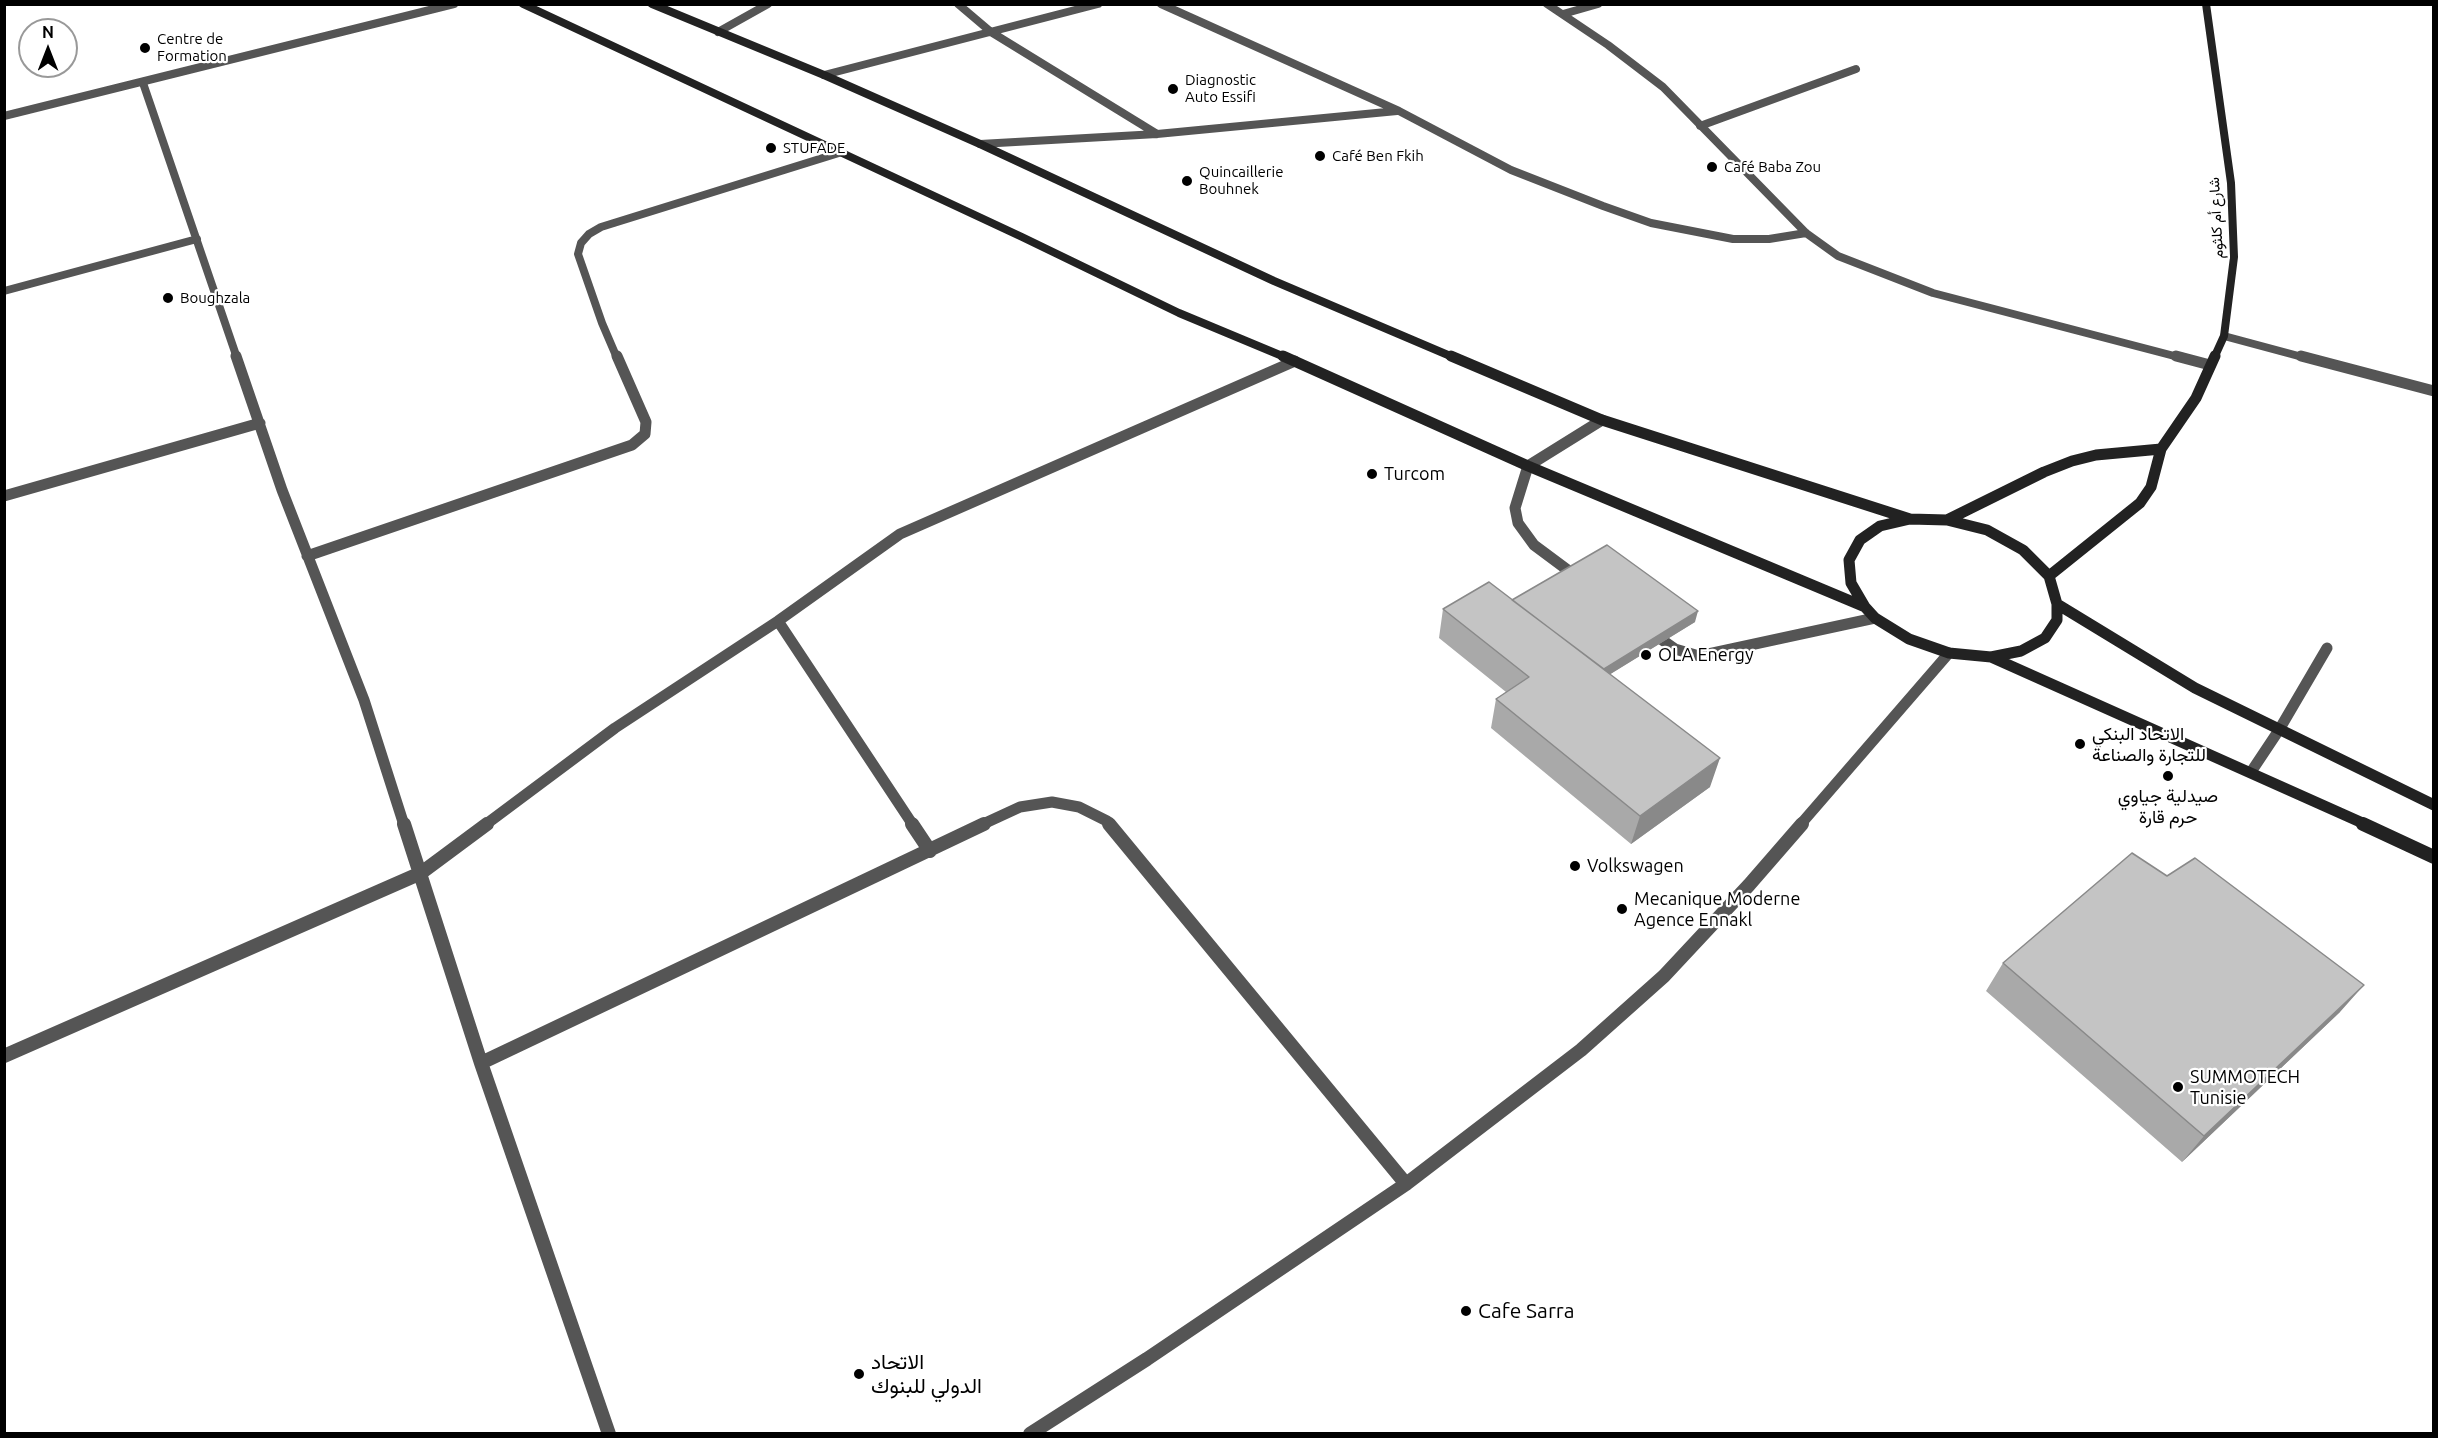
<!DOCTYPE html>
<html>
<head>
<meta charset="utf-8">
<style>
	body { margin:0 }
	#map { position:relative; width:2438px; height:1438px; overflow:hidden; background:#fff; font-family:Ubuntu,sans-serif }
	canvas { display:block }
	.frame { position:absolute; inset:0; border:6px solid #000; pointer-events:none }
	.north { position:absolute; left:18px; top:18px; width:60px; height:60px; box-sizing:border-box; background:#fff; border:2px solid #999; border-radius:50%; rotate:0deg; font-size:16px; font-weight:700; line-height:24px; text-align:center; color:#000 }
	.north::after { content:''; display:block; margin:auto; width:21px; height:27px; background:#000; clip-path:polygon(50% 0,100% 100%,50% 72%,0 100%) }
</style>
</head>
<body>
<div id="map">
<canvas width="2438" height="1438"></canvas>
<div class="frame"></div>
<div class="north">N</div>
</div>
<script>
const context = document.querySelector('canvas').getContext('2d');
context.lineJoin = 'round';
function toPath(rows) {
  const path = new Path2D();
  for (const r of rows) {
    path.moveTo(r[0], r[1]);
    for (let i = 2; i < r.length; i += 2) path.lineTo(r[i], r[i + 1]);
  }
  return path;
}
function strokePath(path, color, width, dash) {
  context.strokeStyle = color;
  context.lineWidth = width;
  context.lineCap = dash ? 'butt' : 'round';
  context.setLineDash(dash || []);
  context.stroke(path);
}
function fillPath(path, color) {
  context.fillStyle = color;
  context.fill(path, 'evenodd');
}
function write(font, color, halo, rows, align = 'center') {
  context.font = font + ' Ubuntu,Vazirmatn,sans-serif';
  context.lineWidth = 4.5;
  context.setLineDash([]);
  context.textBaseline = 'middle';
  context.strokeStyle = halo;
  context.fillStyle = color;
  for (const [text, x, y, turn = 0] of rows) {
    context.save();
    context.translate(x, y);
    context.rotate((+turn || 0) * Math.PI / 180);
    context.textAlign = isNaN(turn) ? turn : align;
    if (halo) context.strokeText(text, 0, 0);
    context.fillText(text, 0, 0);
    context.restore();
  }
}
const laneFar1 = toPath([
	[718,32,768,4]
]);
const lane = toPath([
	[1577,577,1534,545,1518,523,1515,508,1528,466,1602,420],
	[1651,632,1675,649,1699,656,1875,618],
	[2251,772,2279,730,2327,648]
]);
const streetFar2 = toPath([
	[958,4,991,32,1157,134],
	[1161,4,1399,111,1511,170,1603,206,1651,223,1733,239,1769,239,1806,233],
	[1547,4,1608,45,1663,87,1806,233,1838,256,1933,293,2182,358],
	[1563,14,1598,4],
	[824,75,1098,4],
	[143,83,237,358],
	[4,116,454,4],
	[1700,126,1856,69],
	[980,144,1157,134,1397,111],
	[4,291,197,239],
	[2224,336,2306,358],
	[617,358,602,323,578,254,581,243,589,234,601,227,842,152]
]);
const streetFar1 = toPath([
	[236,356,282,490,364,700,404,825],
	[2176,356,2210,365],
	[2301,356,2434,391],
	[4,496,260,423],
	[307,556,632,445,645,434,646,422,617,356],
	[778,621,913,825],
	[485,825,615,728,778,621,900,534,1295,361],
	[981,825,1020,807,1052,802,1079,807,1107,821,1111,825],
	[1800,825,1949,653]
]);
const street = toPath([
	[404,824,481,1063,609,1434],
	[912,824,930,851],
	[1109,824,1406,1184],
	[4,1056,421,873,487,824],
	[481,1063,984,824],
	[1030,1434,1147,1359,1406,1184,1581,1050,1664,976,1749,885,1802,824]
]);
const secondaryFar2 = toPath([
	[523,4,1022,237,1179,313,1287,358],
	[652,4,824,75,980,144,1274,281,1455,358],
	[2206,4,2231,183,2234,257,2224,336,2214,358]
]);
const secondaryFar1 = toPath([
	[1283,356,1528,466,1865,607],
	[1451,356,1602,420,1910,519],
	[1910,519,1947,520,1987,530,2023,550,2049,576,2057,604,2057,620,2045,638,2021,651,1991,657,1949,653,1909,639,1875,618,1865,607,1851,583,1849,560,1860,540,1880,526,1910,519],
	[1947,520,2044,472,2072,461,2096,455,2161,449],
	[2049,576,2140,503,2151,487,2161,449,2196,398,2215,356],
	[2057,604,2195,688,2434,805],
	[1991,657,2367,825]
]);
const secondary = toPath([
	[2363,824,2434,857]
]);
const wall = toPath([
	[1443,609,1695,622,1610,674,1710,787,1631,844,1491,728,1496,699,1506,692,1439,638],
	[2003,963,2340,1012,2182,1162,1986,991]
]);
const shadedWall = toPath([
	[1698,611,1695,622,1596,683,1598,672],
	[1720,758,1710,787,1631,844,1640,816],
	[2364,985,2340,1012,2182,1162,2204,1136]
]);
const building = toPath([
	[1607,545,1698,611,1604,669,1512,600,1607,545],
	[1489,582,1720,758,1640,816,1496,699,1529,677,1443,609,1489,582],
	[2132,853,2167,876,2195,858,2364,985,2204,1136,2003,963,2132,853]
]);
const markers = [
	[145,48,6,"#000"],
	[1173,89,6,"#000"],
	[771,148,6,"#000"],
	[1320,156,6,"#000"],
	[1712,167,6,"#000"],
	[1187,181,6,"#000"],
	[168,298,6,"#000"],
	[1372,474,6,"#000"],
	[1646,655,6,"#000"],
	[2080,744,6,"#000"],
	[2168,776,6,"#000"],
	[1575,866,6,"#000"],
	[1622,909,6,"#000"],
	[2178,1087,6,"#000"],
	[1466,1311,6,"#000"],
	[859,1374,6,"#000"]
];
const farPoinames = [
	["Centre de",157,39],
	["Formation",157,56],
	["Diagnostic",1185,80],
	["Auto Essifi",1185,97],
	["STUFADE",783,148],
	["Café Ben Fkih",1332,156],
	["Café Baba Zou",1724,167],
	["Quincaillerie",1199,172],
	["Bouhnek",1199,189],
	["Boughzala",180,298]
];
const farStreetnames = [
	["شارع أم كلثوم",2216,218,-93]
];
const poiNames = [
	["Turcom",1384,474],
	["OLA Energy",1658,655],
	["الاتحاد البنكي",2092,734],
	["للتجارة والصناعة",2092,755],
	["صيدلية جياوي",2168,796,"center"],
	["حرم قارة",2168,817,"center"],
	["Volkswagen",1587,866],
	["Mecanique Moderne",1634,899],
	["Agence Ennakl",1634,920],
	["SUMMOTECH",2190,1077],
	["Tunisie",2190,1098]
];
const nearPoinames = [
	["Cafe Sarra",1478,1311],
	["الاتحاد",871,1362],
	["الدولي للبنوك",871,1386]
];
strokePath(laneFar1, '#555', 8);
strokePath(lane, '#555', 11);
strokePath(streetFar2, '#555', 8);
strokePath(streetFar1, '#555', 11);
strokePath(street, '#555', 14);
strokePath(secondaryFar2, '#222', 8);
strokePath(secondaryFar1, '#222', 11);
strokePath(secondary, '#222', 14);
fillPath(wall, '#a9a9a9');
fillPath(shadedWall, '#898989');
fillPath(building, '#c4c4c4');
strokePath(building, '#898989', 1.5);
for (const [x, y, r, color] of markers) {
  const dot = new Path2D();
  dot.arc(x, y, r, 0, 2 * Math.PI);
  context.fillStyle = color;
  context.fill(dot);
  strokePath(dot, '#fff', 2);
}
write('15px', '#000', '#fff', farPoinames, 'left');
write('15px', '#000', '#fff', farStreetnames);
write('18px', '#000', '#fff', poiNames, 'left');
write('21px', '#000', '#fff', nearPoinames, 'left');
</script>
</body>
</html>
